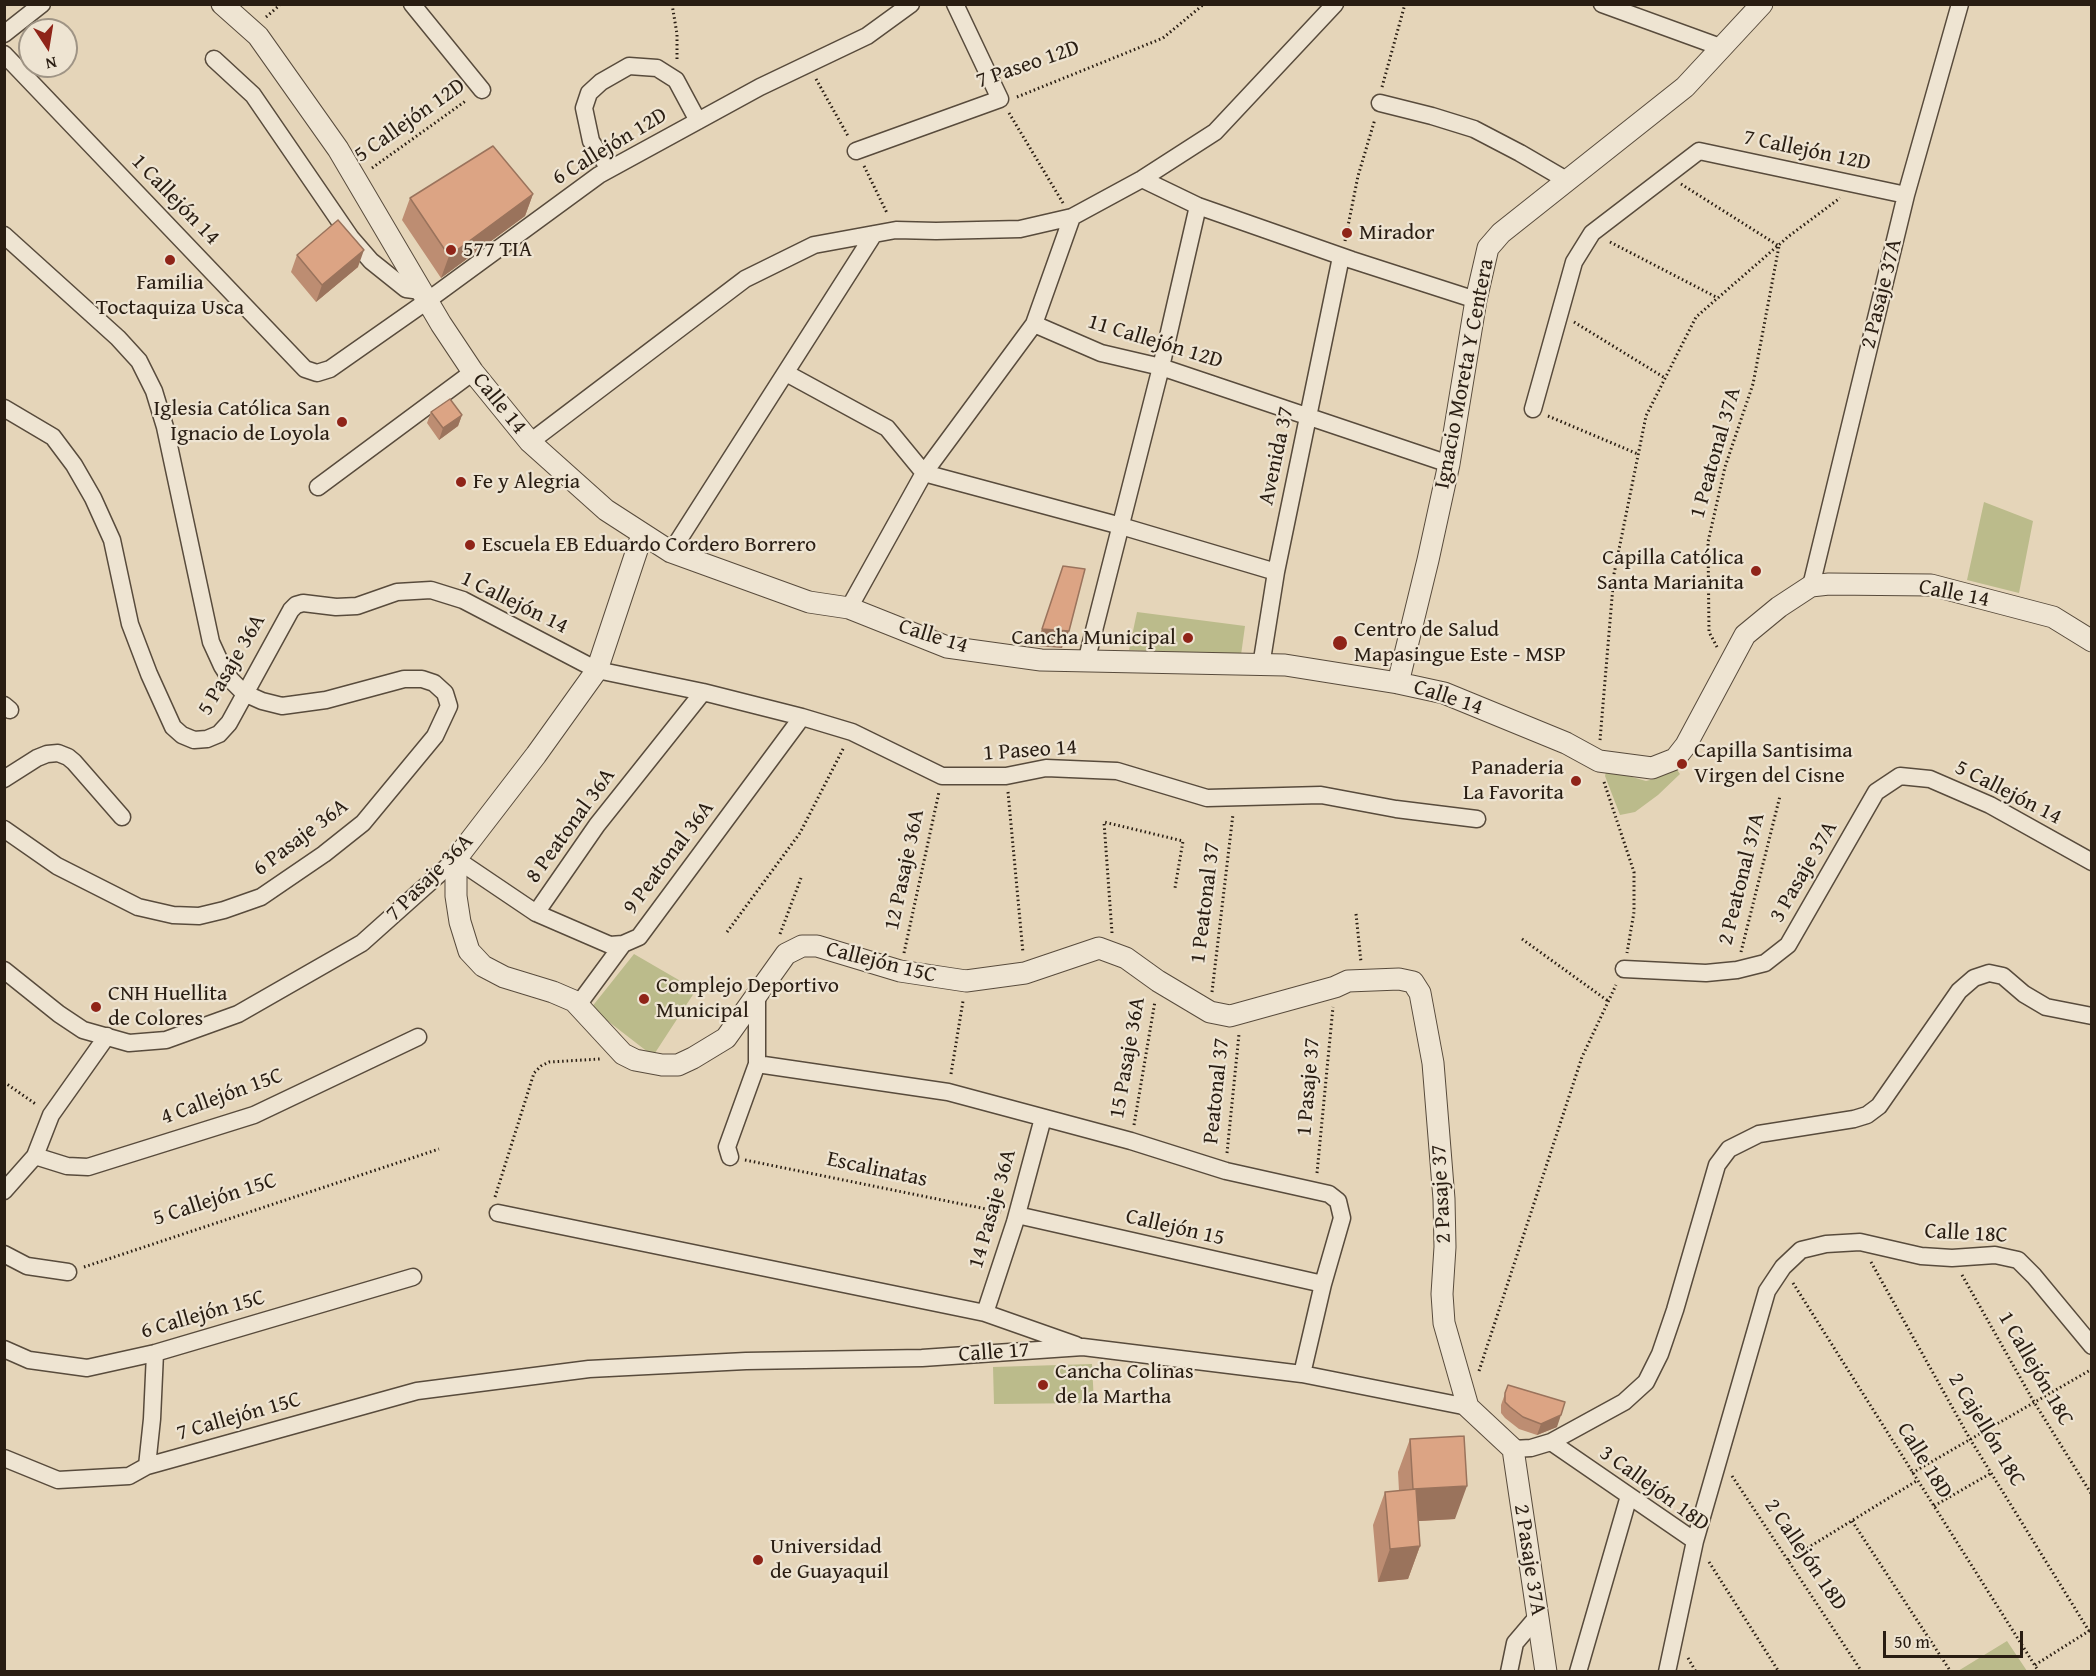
<!DOCTYPE html>
<html>
<head>
<meta charset="utf-8">
<style>
	body { margin:0 }
	#map { position:relative; width:2096px; height:1676px; overflow:hidden; background:#e5d5b9; font-family:"Gentium Book Plus",serif }
	canvas { display:block }
	.frame { position:absolute; inset:0; border:6px solid #291d12; pointer-events:none }
	.north { position:absolute; left:18px; top:18px; width:60px; height:60px; box-sizing:border-box; background:#eee4d2; border:2px solid #9f9485; border-radius:50%; rotate:168deg; font-size:16px; font-weight:700; line-height:24px; text-align:center; color:#291d12 }
	.north::after { content:''; display:block; margin:auto; width:21px; height:27px; background:#8f2418; clip-path:polygon(50% 0,100% 100%,50% 72%,0 100%) }
	.scale { position:absolute; left:1883px; top:1631px; width:140px; height:27px; box-sizing:border-box; border:3px solid #291d12; border-top:0; padding-left:8px; font-size:18px; line-height:21px; white-space:nowrap; color:#291d12; -webkit-text-stroke:4px #eee4d2; paint-order:stroke }
</style>
</head>
<body>
<div id="map">
<canvas width="2096" height="1676"></canvas>
<div class="frame"></div>
<div class="north">N</div>
<div class="scale">50 m</div>
</div>
<script>
const context = document.querySelector('canvas').getContext('2d');
context.lineJoin = 'round';
function fillPath(path, color) {
  context.fillStyle = color;
  context.fill(path, 'evenodd');
}
function toPath(rows) {
  const path = new Path2D();
  for (const r of rows) {
    path.moveTo(r[0], r[1]);
    for (let i = 2; i < r.length; i += 2) path.lineTo(r[i], r[i + 1]);
  }
  return path;
}
function strokePath(path, color, width, dash) {
  context.strokeStyle = color;
  context.lineWidth = width;
  context.lineCap = dash ? 'butt' : 'round';
  context.setLineDash(dash || []);
  context.stroke(path);
}
function write(font, color, halo, rows, align = 'center') {
  context.font = font + ' "Gentium Book Plus",serif';
  context.lineWidth = 4.5;
  context.setLineDash([]);
  context.textBaseline = 'middle';
  context.strokeStyle = halo;
  context.fillStyle = color;
  for (const [text, x, y, turn = 0] of rows) {
    context.save();
    context.translate(x, y);
    context.rotate((+turn || 0) * Math.PI / 180);
    context.textAlign = isNaN(turn) ? turn : align;
    if (halo) context.strokeText(text, 0, 0);
    context.fillText(text, 0, 0);
    context.restore();
  }
}
const green = toPath([
	[1984,502,2033,521,2019,593,1967,580],
	[1137,612,1245,626,1241,655,1129,650],
	[1675,767,1680,774,1658,795,1635,812,1620,815,1605,776,1606,772,1611,771,1646,781,1654,779],
	[634,954,696,990,653,1056,591,1008],
	[1092,1364,1094,1403,994,1404,993,1367],
	[2007,1641,2027,1671,1958,1671]
]);
const path = toPath([
	[672,4,677,34,677,60],
	[266,17,281,4],
	[816,79,848,136],
	[1382,87,1405,4],
	[1017,97,1163,38,1204,4],
	[1009,113,1063,203],
	[864,166,887,213],
	[372,168,467,100],
	[1681,184,1779,246,1753,384,1725,467,1708,542,1709,632,1717,647],
	[1345,241,1358,176,1375,119],
	[1610,242,1718,298],
	[1574,322,1665,378],
	[1548,416,1638,454],
	[1600,740,1614,574,1646,416,1696,317,1789,236,1840,198],
	[1604,782,1634,872,1634,912,1627,953],
	[1008,792,1023,953],
	[1356,914,1361,962],
	[727,932,800,833,844,747],
	[1112,933,1104,822,1183,841,1175,888],
	[780,934,801,878],
	[1522,939,1608,1001],
	[1741,952,1780,796],
	[904,953,939,792],
	[1212,992,1233,814],
	[951,1074,963,1001],
	[4,1082,37,1105],
	[1134,1125,1155,1001],
	[1227,1153,1239,1034],
	[745,1160,1001,1212],
	[1317,1173,1333,1007],
	[495,1197,534,1073,541,1066,549,1062,600,1059],
	[1871,1262,1970,1439,2089,1631],
	[84,1267,439,1149],
	[1962,1275,2034,1402,2092,1495],
	[1793,1283,2039,1672],
	[1479,1371,1582,1057,1616,985],
	[1912,1473,2092,1369],
	[1732,1476,1862,1672],
	[1934,1506,1991,1473],
	[1852,1521,1951,1672],
	[1788,1560,1918,1480],
	[1709,1562,1779,1672],
	[1688,1658,1696,1672],
	[2035,1665,2092,1629]
]);
const minor = toPath([
	[412,4,482,90],
	[1602,4,1723,48],
	[4,34,42,4],
	[4,54,305,369,317,373,330,369,427,301,599,175,760,87,867,36,911,4],
	[214,59,253,95,351,238,371,261,406,289,421,291],
	[1380,103,1432,116,1474,129,1520,153,1568,181],
	[856,151,1000,99,955,4],
	[609,169,591,141,584,108,589,93,601,82,629,66,657,68,676,80,698,121],
	[1142,179,1198,206,1352,260,1476,300],
	[4,235,118,338,139,361,154,391,165,427,211,642,222,666,231,680,244,693,262,701,282,706,326,700,404,679,422,679,434,683,445,693,449,706,435,736,363,823,324,854,261,897,224,910,199,916,173,915,138,907,57,866,4,829],
	[1034,324,1072,217],
	[786,373,887,428,924,473,1121,526,1276,572],
	[4,408,53,437,74,465,93,498,112,540,130,624,149,674,173,727,182,735,194,740,207,739,219,734,229,723,291,610,296,605,303,603,336,607,357,606,397,592,431,590,463,600,597,670,703,692,802,717,852,732,942,776,1006,776,1046,768,1117,771,1207,798,1321,795,1396,809,1477,819],
	[1533,409,1574,262,1592,233,1699,151,1906,195],
	[530,442,745,279,814,245,896,230,936,231,1020,229,1072,217,1142,179,1215,132,1335,4],
	[318,487,473,372],
	[671,552,874,234],
	[1811,586,1906,195,1960,4],
	[849,608,924,473,1034,324,1101,353,1161,367,1449,464],
	[1086,662,1161,367,1198,206],
	[1261,666,1276,572,1341,257],
	[4,705,10,710],
	[4,779,37,758,47,754,58,753,68,757,74,762,122,817],
	[536,913,610,945,623,944,639,937,802,717],
	[1624,969,1706,973,1737,970,1765,963,1788,945,1876,792,1900,776,1930,779,1990,805,2092,862],
	[4,970,59,1014,83,1030,129,1043,166,1040,238,1014,362,943,456,859,536,913,597,825,703,692],
	[578,1005,623,944],
	[757,1064,948,1092,1131,1141,1226,1171,1329,1194,1338,1201,1342,1218,1323,1284,1302,1374],
	[35,1156,67,1166,88,1167,254,1115,418,1037],
	[730,1157,727,1147,757,1064,757,994],
	[4,1191,35,1156,51,1115,107,1036],
	[498,1213,985,1313,1076,1345],
	[1017,1215,1323,1284],
	[4,1254,27,1266,68,1272],
	[985,1313,1015,1222,1043,1118],
	[4,1349,29,1360,87,1368,155,1353,413,1277],
	[1551,1442,1695,1541],
	[1513,1449,1531,1448,1551,1442,1624,1402,1646,1382,1660,1354,1675,1310,1717,1165,1729,1149,1759,1134,1854,1119,1867,1115,1879,1106,1959,991,1974,978,1989,973,2003,976,2024,994,2046,1007,2092,1016],
	[4,1458,58,1480,129,1476,147,1466,417,1391,589,1369,746,1361,922,1358,1083,1347,1302,1374,1468,1407],
	[147,1466,152,1419,155,1353],
	[1509,1672,1515,1643,1538,1616],
	[1578,1672,1629,1496],
	[1667,1672,1695,1541,1767,1291,1783,1267,1801,1250,1826,1244,1860,1242,1921,1256,1952,1258,1995,1255,2018,1260,2034,1276,2092,1346]
]);
const tertiary = toPath([
	[222,4,258,36,338,149,441,324,473,372,530,442,606,510,671,552,809,602,849,608,947,647,1041,660,1285,665,1398,683,1444,693,1566,743,1599,761,1652,768,1675,759,1686,745,1745,635,1779,607,1811,586,1829,584,1931,585,2053,617,2092,641],
	[642,535,597,670,536,755,456,859,456,896,460,922,469,951,483,966,504,977,553,992,574,1001,623,1054,635,1060,662,1065,678,1065,693,1058,726,1038,786,954,802,946,817,946,900,971,966,981,1025,973,1099,948,1126,958,1158,981,1210,1012,1230,1016,1335,987,1348,981,1399,979,1413,982,1420,993,1433,1063,1444,1199,1445,1247,1442,1294,1444,1323,1468,1407,1513,1449,1546,1672],
	[1398,683,1428,560,1449,464,1476,300,1488,248,1501,233,1685,87,1762,4]
]);
const wall = toPath([
	[533,194,525,216,441,278,402,220,410,198],
	[297,255,358,267,316,302,291,272],
	[431,412,462,415,458,426,439,440,427,423],
	[1508,1385,1557,1427,1537,1435,1519,1429,1505,1418,1501,1413,1501,1405],
	[1410,1439,1455,1519,1418,1521,1420,1546,1408,1579,1378,1582,1373,1525,1385,1492,1399,1491,1398,1472]
]);
const shadedWall = toPath([
	[533,194,525,216,441,278,449,256],
	[364,250,358,267,316,302,322,285],
	[462,415,458,426,439,440,443,428],
	[1042,629,1069,631,1062,648,1035,646],
	[1561,1415,1557,1427,1537,1435,1541,1424],
	[1467,1486,1455,1519,1401,1522,1413,1489],
	[1420,1546,1408,1579,1378,1582,1390,1549]
]);
const building = toPath([
	[493,146,533,194,449,256,410,198,493,146],
	[338,220,364,250,322,285,297,255,338,220],
	[450,399,462,415,443,428,431,412,450,399],
	[1063,566,1085,569,1069,631,1042,629,1063,566],
	[1508,1385,1565,1402,1561,1415,1541,1424,1523,1417,1510,1407,1505,1402,1505,1393,1508,1385],
	[1464,1436,1467,1486,1413,1489,1410,1439,1464,1436],
	[1416,1489,1420,1546,1390,1549,1385,1492,1416,1489]
]);
const markers = [
	[1347,233,6,"#8f2418"],
	[451,250,6,"#8f2418"],
	[170,260,6,"#8f2418"],
	[342,422,6,"#8f2418"],
	[461,482,6,"#8f2418"],
	[470,545,6,"#8f2418"],
	[1756,571,6,"#8f2418"],
	[1188,638,6,"#8f2418"],
	[1340,643,8,"#8f2418"],
	[1682,764,6,"#8f2418"],
	[1576,781,6,"#8f2418"],
	[644,999,6,"#8f2418"],
	[96,1007,6,"#8f2418"],
	[1043,1385,6,"#8f2418"],
	[758,1560,6,"#8f2418"]
];
const streetNames = [
	["7 Paseo 12D",1028,65,-19],
	["5 Callejón 12D",410,121,-35],
	["6 Callejón 12D",610,147,-31],
	["7 Callejón 12D",1807,151,12],
	["1 Callejón 14",175,200,46],
	["2 Pasaje 37A",1882,294,-76],
	["11 Callejón 12D",1155,342,17],
	["Ignacio Moreta Y Centera",1465,374,-79],
	["Calle 14",499,404,51],
	["1 Peatonal 37A",1716,453,-74],
	["Avenida 37",1277,456,-78],
	["Calle 14",1954,594,11],
	["1 Callejón 14",514,603,26],
	["Calle 14",933,637,17],
	["5 Pasaje 36A",232,665,-60],
	["Calle 14",1448,698,18],
	["1 Paseo 14",1030,751,-4],
	["5 Callejón 14",2008,793,27],
	["8 Peatonal 36A",571,826,-54],
	["6 Pasaje 36A",301,838,-37],
	["9 Peatonal 36A",669,858,-53],
	["12 Pasaje 36A",905,870,-78],
	["3 Pasaje 37A",1804,872,-60],
	["7 Pasaje 36A",430,878,-45],
	["2 Peatonal 37A",1742,879,-76],
	["1 Peatonal 37",1206,903,-83],
	["Callejón 15C",881,963,14],
	["15 Pasaje 36A",1128,1058,-80],
	["1 Pasaje 37",1309,1087,-85],
	["Peatonal 37",1217,1091,-84],
	["4 Callejón 15C",222,1097,-20],
	["Escalinatas",877,1170,12],
	["2 Pasaje 37",1442,1194,-93],
	["5 Callejón 15C",215,1200,-18],
	["14 Pasaje 36A",993,1209,-74],
	["Callejón 15",1175,1228,13],
	["Calle 18C",1966,1234,3],
	["6 Callejón 15C",203,1315,-16],
	["Calle 17",994,1353,-4],
	["1 Callejón 18C",2035,1369,60],
	["7 Callejón 15C",239,1417,-16],
	["2 Cajellón 18C",1986,1430,59],
	["Calle 18D",1924,1461,58],
	["3 Callejón 18D",1654,1489,36],
	["2 Callejón 18D",1805,1555,56],
	["2 Pasaje 37A",1529,1560,81]
];
const poiNames = [
	["Mirador",1359,233],
	["577 TIA",463,250],
	["Familia",170,283,"center"],
	["Toctaquiza Usca",170,308,"center"],
	["Iglesia Católica San",330,409,"right"],
	["Ignacio de Loyola",330,434,"right"],
	["Fe y Alegria",473,482],
	["Escuela EB Eduardo Cordero Borrero",482,545],
	["Capilla Católica",1744,558,"right"],
	["Santa Marianita",1744,583,"right"],
	["Centro de Salud",1354,630],
	["Mapasingue Este - MSP",1354,655],
	["Cancha Municipal",1176,638,"right"],
	["Capilla Santisima",1694,751],
	["Virgen del Cisne",1694,776],
	["Panaderia",1564,768,"right"],
	["La Favorita",1564,793,"right"],
	["Complejo Deportivo",656,986],
	["Municipal",656,1011],
	["CNH Huellita",108,994],
	["de Colores",108,1019],
	["Cancha Colinas",1055,1372],
	["de la Martha",1055,1397],
	["Universidad",770,1547],
	["de Guayaquil",770,1572]
];
fillPath(green, '#bbbb8b');
strokePath(minor, '#584b3c', 19);
strokePath(tertiary, '#584b3c', 23);
strokePath(path, '#291d12', 3, [1.5, 3]);
strokePath(minor, '#eee4d2', 16);
strokePath(tertiary, '#eee4d2', 21);
fillPath(wall, '#bd8d72');
fillPath(shadedWall, '#9a735c');
fillPath(building, '#dca484');
strokePath(building, '#9a735c', 1.5);
for (const [x, y, r, color] of markers) {
  const dot = new Path2D();
  dot.arc(x, y, r, 0, 2 * Math.PI);
  context.fillStyle = color;
  context.fill(dot);
  strokePath(dot, '#eee4d2', 2);
}
write('22px', '#291d12', '#eee4d2', streetNames);
write('22px', '#291d12', '#eee4d2', poiNames, 'left');
</script>
</body>
</html>
